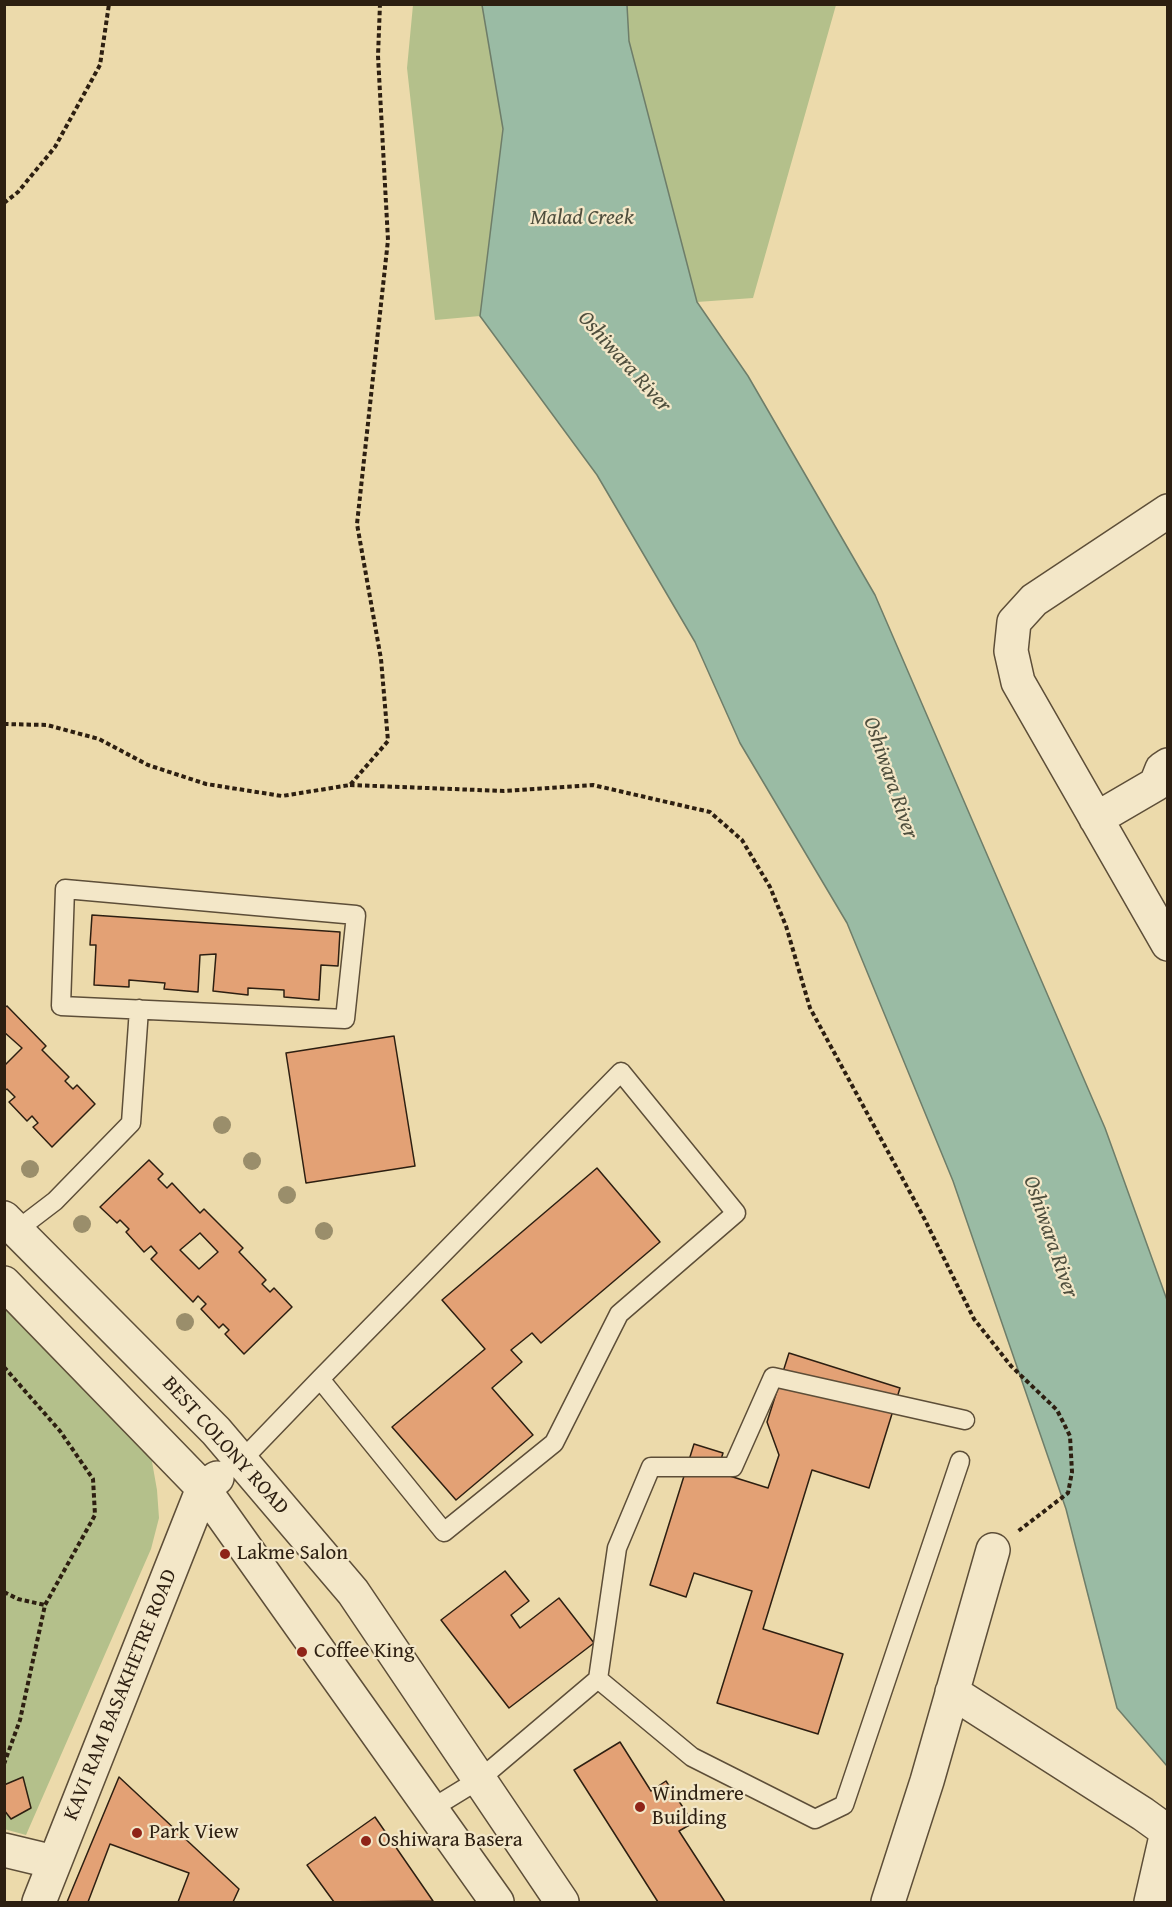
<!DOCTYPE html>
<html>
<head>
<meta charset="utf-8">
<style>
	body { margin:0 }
	#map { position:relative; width:1172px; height:1907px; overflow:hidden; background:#ecdaab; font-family:"Gentium Book Plus",serif }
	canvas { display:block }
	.frame { position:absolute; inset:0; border:6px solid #2d1f11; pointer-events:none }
</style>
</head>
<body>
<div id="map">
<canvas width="1172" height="1907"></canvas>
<div class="frame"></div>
</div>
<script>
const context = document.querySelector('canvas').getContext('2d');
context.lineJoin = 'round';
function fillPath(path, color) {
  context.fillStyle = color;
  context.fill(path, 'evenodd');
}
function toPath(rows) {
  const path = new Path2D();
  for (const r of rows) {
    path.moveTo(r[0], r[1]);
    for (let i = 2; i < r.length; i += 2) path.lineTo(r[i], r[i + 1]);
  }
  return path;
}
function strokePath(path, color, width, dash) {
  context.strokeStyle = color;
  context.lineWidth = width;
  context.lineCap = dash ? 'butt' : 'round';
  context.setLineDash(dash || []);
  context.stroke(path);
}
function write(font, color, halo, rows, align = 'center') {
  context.font = font + ' "Gentium Book Plus",serif';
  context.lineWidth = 4.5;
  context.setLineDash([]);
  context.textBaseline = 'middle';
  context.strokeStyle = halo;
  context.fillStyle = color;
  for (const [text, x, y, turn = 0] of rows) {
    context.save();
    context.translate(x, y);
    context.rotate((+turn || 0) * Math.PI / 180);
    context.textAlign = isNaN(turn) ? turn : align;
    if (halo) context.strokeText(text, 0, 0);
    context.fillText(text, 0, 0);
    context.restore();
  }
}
const green = toPath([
	[413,5,482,5,503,129,480,316,435,320,407,68],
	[626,5,836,5,753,298,697,302,629,41],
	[4,1294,151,1456,157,1490,159,1518,151,1549,26,1835,4,1829]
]);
const water = toPath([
	[482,5,627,5,629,41,697,302,748,376,875,595,1105,1128,1167,1300,1167,1766,1117,1708,1066,1509,953,1181,847,923,740,743,695,642,597,475,480,316,503,129,482,5]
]);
const building = toPath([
	[92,915,340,932,338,966,321,965,319,1000,284,997,284,990,248,988,248,995,213,991,216,954,200,955,198,992,164,989,165,983,129,980,129,987,94,985,96,945,90,945,92,915],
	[7,1006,46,1046,42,1050,69,1077,65,1081,73,1089,77,1085,95,1104,52,1147,33,1127,38,1123,32,1116,27,1121,9,1102,15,1097,7,1089,4,1091,4,1066,22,1048,4,1032,4,1008,7,1006],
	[394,1036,415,1166,306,1183,286,1053,394,1036],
	[149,1160,163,1174,158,1179,167,1188,172,1183,200,1213,204,1209,243,1248,239,1252,266,1280,262,1284,270,1292,274,1288,292,1307,244,1354,225,1334,229,1330,223,1324,219,1328,201,1309,206,1304,198,1296,193,1302,151,1259,157,1253,151,1246,144,1252,126,1232,129,1229,120,1220,117,1223,100,1207,149,1160],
	[200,1233,218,1252,199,1269,180,1250,200,1233],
	[597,1168,660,1242,541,1343,532,1333,511,1350,522,1362,492,1388,533,1435,456,1500,392,1427,485,1349,442,1300,597,1168],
	[789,1353,900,1388,869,1488,812,1470,763,1629,843,1654,818,1734,717,1703,752,1591,694,1573,686,1597,650,1585,694,1444,723,1453,717,1472,768,1488,779,1455,767,1422,789,1353],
	[505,1571,529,1601,511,1615,520,1628,559,1598,594,1643,509,1708,441,1620,505,1571],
	[620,1742,651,1791,666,1781,693,1823,679,1831,725,1902,658,1902,574,1770,620,1742],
	[23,1777,31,1808,11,1819,4,1810,4,1785,23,1777],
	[119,1777,239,1889,233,1902,67,1902,119,1777],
	[375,1817,433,1901,334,1902,307,1865,375,1817],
	[110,1844,189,1873,178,1902,88,1902,110,1844]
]);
const path = toPath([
	[4,203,18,192,55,147,100,65,109,4],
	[4,724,47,725,99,739,148,765,206,784,282,796,350,785,388,741,381,659,357,524,388,240,378,56,380,4],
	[350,785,504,791,593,785,710,812,742,840,770,887,786,926,810,1008,924,1218,974,1319,1011,1366,1057,1410,1070,1436,1072,1472,1068,1493,1017,1532],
	[4,1367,60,1431,93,1479,95,1515,45,1605,20,1720,4,1764],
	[4,1592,18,1599,45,1605]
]);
const service = toPath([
	[65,889,356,915,345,1019,61,1006,65,889],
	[17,1230,55,1201,131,1123,139,1009],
	[241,1461,320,1379,621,1072,736,1213,619,1314,554,1443,444,1532,320,1379],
	[598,1679,692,1757,815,1819,844,1805,960,1461],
	[431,1809,480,1779,598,1679,617,1548,651,1467,733,1467,773,1377,965,1420]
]);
const minor = toPath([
	[1168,511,1034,600,1014,622,1011,651,1018,682,1168,944],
	[1096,819,1156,784,1162,769,1168,765],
	[952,1692,1143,1814,1168,1832],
	[4,1850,54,1862],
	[888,1902,927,1781,993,1550],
	[1151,1902,1167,1832]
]);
const tertiary = toPath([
	[4,1218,216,1431,353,1592,562,1902],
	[4,1283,203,1488,497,1902],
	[39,1902,203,1488,217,1478]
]);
const trees = [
	[222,1125],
	[252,1161],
	[30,1169],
	[287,1195],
	[82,1224],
	[324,1231],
	[185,1322]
];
const markers = [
	[225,1554,6,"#8f2418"],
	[302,1652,6,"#8f2418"],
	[640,1807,6,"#8f2418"],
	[137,1833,6,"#8f2418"],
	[366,1841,6,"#8f2418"]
];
const streetNames = [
	["BEST COLONY ROAD",225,1446,48],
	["KAVI RAM BASAKHETRE ROAD",121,1695,-68]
];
const poiNames = [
	["Lakme Salon",237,1554],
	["Coffee King",314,1652],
	["Windmere",652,1795],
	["Building",652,1819],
	["Park View",149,1833],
	["Oshiwara Basera",378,1841]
];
const waterNames = [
	["Malad Creek",582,218],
	["Oshiwara River",624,362,48],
	["Oshiwara River",890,778,71],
	["Oshiwara River",1050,1237,71]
];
fillPath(green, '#b4c08b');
fillPath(water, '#9abba4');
strokePath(water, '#6e7d69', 1.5);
fillPath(building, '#e3a175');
strokePath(building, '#2d1f11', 1.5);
strokePath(service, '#5d4e38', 21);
strokePath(minor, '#5d4e38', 36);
strokePath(tertiary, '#5d4e38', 36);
strokePath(path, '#2d1f11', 4, [4.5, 3]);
strokePath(service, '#f3e7c8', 18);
strokePath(minor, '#f3e7c8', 33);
strokePath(tertiary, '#f3e7c8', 33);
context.fillStyle = '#9a8e6b';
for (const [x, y] of trees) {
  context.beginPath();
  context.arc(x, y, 9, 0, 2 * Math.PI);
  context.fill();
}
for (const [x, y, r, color] of markers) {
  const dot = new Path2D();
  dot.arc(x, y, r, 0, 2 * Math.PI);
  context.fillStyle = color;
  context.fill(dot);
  strokePath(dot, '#f3e7c8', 2);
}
write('21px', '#2d1f11', '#f3e7c8', streetNames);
write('21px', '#2d1f11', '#f3e7c8', poiNames, 'left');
write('italic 22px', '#4e4e3d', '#f3e7c8', waterNames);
</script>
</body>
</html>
